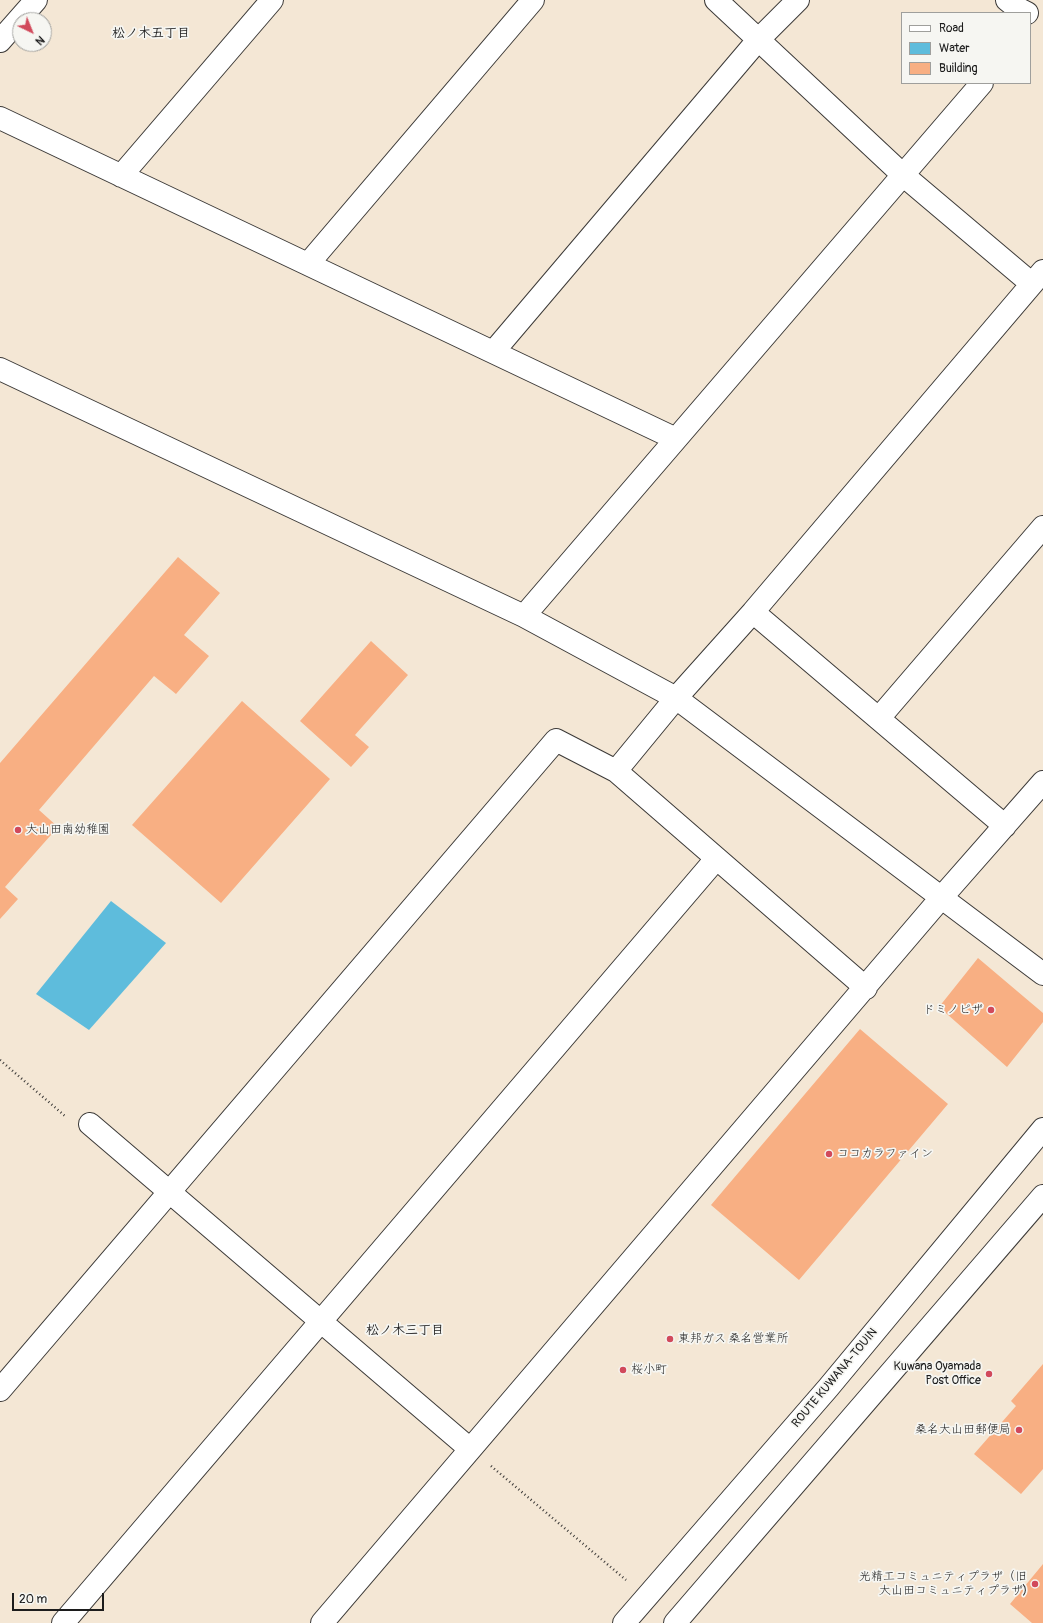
<!DOCTYPE html>
<html>
<head>
<meta charset="utf-8">
<style>
	body { margin:0 }
	#map { position:relative; width:1043px; height:1623px; overflow:hidden; background:#f4e7d5; font-family:Pangolin,sans-serif }
	canvas { display:block }
	.legend { position:absolute; left:901px; top:12px; width:130px; height:72px; box-sizing:border-box; background:#f6f6f2; border:1px solid #9f9f9c; margin:0; padding:5px 7px; list-style:none; font-size:12px; color:#1c1c1c }
	.legend li { display:flex; align-items:center; gap:8px; height:20px }
	.legend b { width:20px; border:1px solid #9f9f9c }
	.north { position:absolute; left:12px; top:12px; width:40px; height:40px; box-sizing:border-box; background:#f6f6f2; border:1px solid #9f9f9c; border-radius:50%; rotate:137deg; font-size:11px; font-weight:700; line-height:16px; text-align:center; color:#1c1c1c }
	.north::after { content:''; display:block; margin:auto; width:14px; height:18px; background:#d1495b; clip-path:polygon(50% 0,100% 100%,50% 72%,0 100%) }
	.scale { position:absolute; left:12px; top:1593px; width:92px; height:18px; box-sizing:border-box; border:2px solid #1c1c1c; border-top:0; padding-left:5px; font-size:12px; line-height:14px; white-space:nowrap; color:#1c1c1c; -webkit-text-stroke:3px #f6f6f2; paint-order:stroke }
</style>
</head>
<body>
<div id="map">
<canvas width="1043" height="1623"></canvas>
<ul class="legend">
<li><b style="height:5px;background:#fff"></b>Road</li>
<li><b style="height:11px;background:#5ebcdc"></b>Water</li>
<li><b style="height:11px;background:#f8af83"></b>Building</li>
</ul>
<div class="north">N</div>
<div class="scale">20 m</div>
</div>
<script>
const context = document.querySelector('canvas').getContext('2d');
context.lineJoin = 'round';
function fillPath(path, color) {
  context.fillStyle = color;
  context.fill(path, 'evenodd');
}
function toPath(rows) {
  const path = new Path2D();
  for (const r of rows) {
    path.moveTo(r[0], r[1]);
    for (let i = 2; i < r.length; i += 2) path.lineTo(r[i], r[i + 1]);
  }
  return path;
}
function strokePath(path, color, width, dash) {
  context.strokeStyle = color;
  context.lineWidth = width;
  context.lineCap = dash ? 'butt' : 'round';
  context.setLineDash(dash || []);
  context.stroke(path);
}
function write(font, color, halo, rows, align = 'center') {
  context.font = font + ' Pangolin,"Klee One",sans-serif';
  context.lineWidth = 3.5;
  context.setLineDash([]);
  context.textBaseline = 'middle';
  context.strokeStyle = halo;
  context.fillStyle = color;
  for (const [text, x, y, turn = 0] of rows) {
    context.save();
    context.translate(x, y);
    context.rotate((+turn || 0) * Math.PI / 180);
    context.textAlign = isNaN(turn) ? turn : align;
    if (halo) context.strokeText(text, 0, 0);
    context.fillText(text, 0, 0);
    context.restore();
  }
}
const water = toPath([
	[111,901,166,943,89,1030,36,994]
]);
const building = toPath([
	[178,557,220,593,184,635,209,656,176,694,154,676,39,810,58,827,5,887,18,899,0,919,0,763],
	[371,641,408,675,355,735,369,747,351,767,300,721],
	[242,701,330,779,221,903,132,825],
	[978,958,1043,1013,1043,1022,1007,1067,939,1007],
	[860,1029,948,1104,799,1280,711,1205],
	[1043,1364,1043,1469,1021,1494,974,1454,1016,1406,1011,1401],
	[1043,1564,1043,1623,1032,1623,1010,1604]
]);
const path = toPath([
	[0,1060,65,1116],
	[491,1466,626,1580]
]);
const minor = toPath([
	[716,0,903,175,1032,284],
	[1007,0,1017,8,1027,13],
	[0,41,36,0],
	[0,118,676,439],
	[121,176,272,0],
	[308,264,533,0],
	[494,351,758,40,798,0],
	[0,369,524,616,676,698,1043,974],
	[753,612,1005,826],
	[524,616,982,83],
	[879,718,1043,527],
	[616,771,676,698,753,612,1043,271],
	[90,1124,470,1449],
	[0,1390,556,740,616,771,866,988],
	[63,1623,716,859],
	[322,1623,941,898,1043,782]
]);
const major = toPath([
	[624,1623,828,1388,1043,1129],
	[675,1623,1043,1196]
]);
const markers = [
	[18,830,4,"#d1495b"],
	[991,1010,4,"#d1495b"],
	[829,1154,4,"#d1495b"],
	[670,1339,4,"#d1495b"],
	[623,1370,4,"#d1495b"],
	[989,1374,4,"#d1495b"],
	[1019,1430,4,"#d1495b"],
	[1035,1584,4,"#d1495b"]
];
const poiNames = [
	["大山田南幼稚園",26,830],
	["ドミノピザ",983,1010,"right"],
	["ココカラファイン",837,1154],
	["東邦ガス 桑名営業所",678,1339],
	["Kuwana Oyamada",981,1367,"right"],
	["Post Office",981,1381,"right"],
	["桜小町",631,1370],
	["桑名大山田郵便局",1011,1430,"right"],
	["光精工コミュニティプラザ（旧",1027,1577,"right"],
	["大山田コミュニティプラザ)",1027,1591,"right"]
];
const streetNames = [
	["ROUTE KUWANA-TOUIN",835,1378,-50]
];
const neighbourhoodNames = [
	["松ノ木五丁目",151,34],
	["松ノ木三丁目",405,1331]
];
fillPath(water, '#5ebcdc');
fillPath(building, '#f8af83');
strokePath(minor, '#3c3a38', 24);
strokePath(major, '#3c3a38', 24);
strokePath(path, '#3c3a38', 2.5, [1, 3]);
strokePath(minor, '#fff', 22);
strokePath(major, '#fff', 22);
for (const [x, y, r, color] of markers) {
  const dot = new Path2D();
  dot.arc(x, y, r, 0, 2 * Math.PI);
  context.fillStyle = color;
  context.fill(dot);
  strokePath(dot, '#f6f6f2', 1.5);
}
write('12px', '#1c1c1c', '#f6f6f2', poiNames, 'left');
write('12px', '#1c1c1c', '#f6f6f2', streetNames);
write('bold 13px', '#1c1c1c', '#f6f6f2', neighbourhoodNames);
</script>
</body>
</html>
